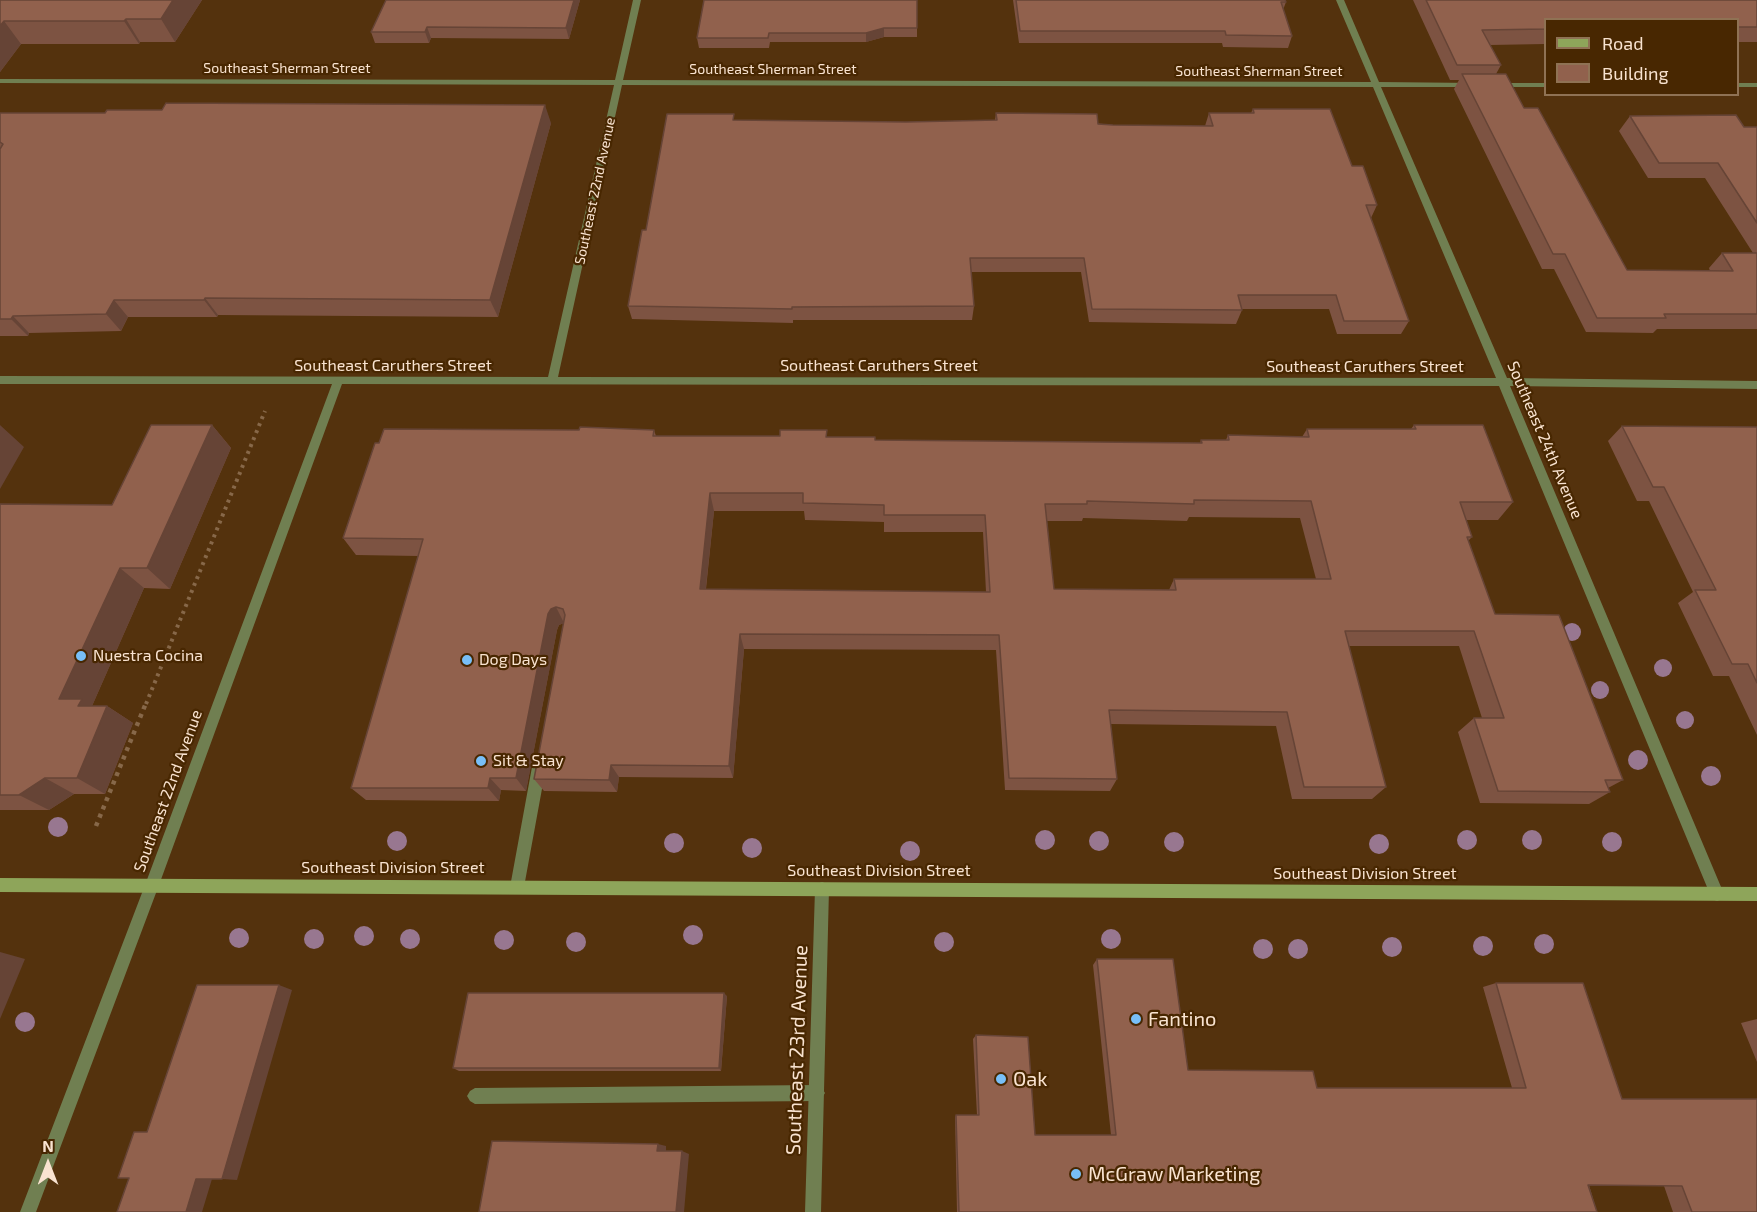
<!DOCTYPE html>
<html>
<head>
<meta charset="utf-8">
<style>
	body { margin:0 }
	#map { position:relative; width:1757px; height:1212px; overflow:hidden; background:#54320d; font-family:"Exo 2",sans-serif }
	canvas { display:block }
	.legend { position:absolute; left:1544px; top:18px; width:195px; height:78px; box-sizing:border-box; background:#482701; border:2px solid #8f7254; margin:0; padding:8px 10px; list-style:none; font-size:18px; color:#f9e3d0 }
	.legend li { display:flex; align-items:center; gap:12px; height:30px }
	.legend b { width:30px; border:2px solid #8f7254 }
	.north { position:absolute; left:18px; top:1134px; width:60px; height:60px; -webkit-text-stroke:4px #482701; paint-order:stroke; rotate:0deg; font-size:16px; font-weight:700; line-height:24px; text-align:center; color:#f9e3d0 }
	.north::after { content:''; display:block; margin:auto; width:21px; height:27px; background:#f9e3d0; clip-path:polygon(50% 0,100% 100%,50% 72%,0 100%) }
</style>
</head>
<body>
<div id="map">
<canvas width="1757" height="1212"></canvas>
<ul class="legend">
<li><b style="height:8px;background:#8ea55a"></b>Road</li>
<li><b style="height:16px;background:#91614d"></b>Building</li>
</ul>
<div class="north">N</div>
</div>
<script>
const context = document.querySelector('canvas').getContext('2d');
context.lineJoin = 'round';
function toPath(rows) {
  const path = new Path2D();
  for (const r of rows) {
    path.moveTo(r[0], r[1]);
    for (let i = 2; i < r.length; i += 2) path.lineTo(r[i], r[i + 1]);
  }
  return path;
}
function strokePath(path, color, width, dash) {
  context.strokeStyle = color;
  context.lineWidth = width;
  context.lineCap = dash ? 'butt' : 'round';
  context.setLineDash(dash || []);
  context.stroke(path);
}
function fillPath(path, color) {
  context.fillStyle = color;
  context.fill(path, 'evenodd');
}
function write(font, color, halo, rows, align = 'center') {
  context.font = font + ' "Exo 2",sans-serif';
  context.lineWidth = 4.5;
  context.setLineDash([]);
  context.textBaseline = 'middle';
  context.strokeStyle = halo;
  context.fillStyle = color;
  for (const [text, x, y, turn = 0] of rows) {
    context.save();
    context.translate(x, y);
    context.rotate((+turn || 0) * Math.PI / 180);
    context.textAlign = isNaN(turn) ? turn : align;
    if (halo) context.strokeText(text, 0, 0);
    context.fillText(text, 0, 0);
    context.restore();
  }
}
const pathFar1 = toPath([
	[146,704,265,411]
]);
const path = toPath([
	[96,826,146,703]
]);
const lane = toPath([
	[539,761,544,763,546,767,524,887,522,892,517,894,512,892,510,887,532,767,534,763,539,761],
	[817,1085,822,1088,825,1093,822,1098,817,1101,475,1104,470,1101,467,1096,470,1091,475,1088,817,1085]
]);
const street = toPath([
	[633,0,641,0,623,80,1371,82,1336,0,1344,0,1379,82,1475,83,1475,87,1381,87,1507,378,1757,381,1757,389,1510,386,1724,894,1722,899,1717,901,1712,899,1499,386,342,384,159,885,36,1212,20,1212,145,885,332,384,0,384,0,376,548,377,614,85,0,83,0,79,615,80,633,0],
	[622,85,1373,87,1496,378,558,377,622,85],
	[1492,83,1546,83,1546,87,1492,87,1492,83],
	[1738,83,1757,83,1757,87,1738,87,1738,83],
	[822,882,827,884,829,889,821,1212,805,1212,815,889,817,884,822,882]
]);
const secondary = toPath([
	[0,878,1757,887,1757,901,0,892,0,878]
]);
const trees = [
	[1572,632,9],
	[1663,668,9],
	[1600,690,9],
	[1685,720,9],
	[1638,760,10],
	[1711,776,10],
	[58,827,10],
	[1045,840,10],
	[1467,840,10],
	[1532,840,10],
	[397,841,10],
	[1099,841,10],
	[1174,842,10],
	[1612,842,10],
	[674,843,10],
	[1379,844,10],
	[752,848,10],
	[910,851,10],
	[693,935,10],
	[364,936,10],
	[239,938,10],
	[314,939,10],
	[410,939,10],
	[1111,939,10],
	[504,940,10],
	[576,942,10],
	[944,942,10],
	[1544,944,10],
	[1483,946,10],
	[1392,947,10],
	[1263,949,10],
	[1298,949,10],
	[25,1022,10]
];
const wall = toPath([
	[0,0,202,0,175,42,140,42,139,44,21,44,0,72],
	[580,0,569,39,431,38,429,43,375,43,371,32],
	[704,0,917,28,917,37,884,37,866,42,770,42,769,48,699,48,697,38],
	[1013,0,1285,0,1286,2,1283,10,1292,36,1288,48,1223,47,1222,43,1019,43],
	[1413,0,1757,0,1757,42,1737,42,1737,20,1545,20,1545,44,1490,45,1501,65,1496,74,1524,108,1627,270,1710,271,1709,268,1722,253,1753,253,1705,178,1648,178,1619,131,1630,116,1744,127,1757,127,1757,329,1657,329,1653,333,1586,332,1554,269,1542,269,1454,89,1459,80,1450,80],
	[1253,109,1352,166,1377,205,1371,218,1409,321,1401,334,1337,334,1329,309,1241,309,1242,310,1236,324,1089,322,1081,272,971,272,974,306,972,320,793,320,793,323,632,319,628,306,734,120,906,122,995,120,996,113,1113,125,1205,126,1209,113,1251,113],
	[0,113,551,123,498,317,218,315,217,317,128,317,121,331,29,333,28,336,0,336],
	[212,425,231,448,170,589,144,588,92,706,107,706,133,723,105,794,74,794,49,810,0,810,0,504,112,505],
	[1414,425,1513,502,1498,520,1466,520,1472,537,1468,541,1495,614,1623,780,1608,788,1610,792,1589,804,1480,803,1458,732,1474,718,1482,718,1459,646,1349,646,1386,787,1372,799,1292,799,1276,726,1110,724,1117,779,1110,791,1005,790,996,650,744,649,733,778,619,777,617,792,544,791,534,779,564,623,559,625,557,630,526,791,501,790,499,801,366,800,351,788,418,556,356,555,343,538,654,430,656,436,827,437,875,440,1200,443,1201,440,1226,440,1228,435,1302,437,1307,429,1411,429],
	[714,511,804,511,805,520,884,522,884,532,983,532,986,592,706,589],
	[1189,517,1300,518,1316,579,1174,579,1169,590,1054,589,1047,521,1082,521,1083,518,1187,521],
	[1622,426,1757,427,1757,735,1729,676,1713,676,1678,603,1693,592,1649,501,1637,501,1608,441],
	[1097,959,1188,1070,1317,1088,1512,1088,1483,987,1496,983,1622,1099,1757,1212,1673,1212,1664,1186,1589,1185,1597,1212,957,1212,955,1117,956,1115,977,1115,973,1039,976,1035,1035,1135,1111,1135,1093,965],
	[727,996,721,1071,459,1071,453,1068],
	[1757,1019,1757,1062,1741,1023]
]);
const shadedWall = toPath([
	[173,0,202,0,175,42,161,19],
	[574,0,580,0,569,39,566,28],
	[126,19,140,42,139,44,124,21],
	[4,21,21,44,0,72,0,26],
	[427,27,431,38,429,43,425,32],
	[884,28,884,37,866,42,866,33],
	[545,105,551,123,498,317,490,300],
	[205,298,218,315,217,317,204,300],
	[114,300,128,317,121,331,106,314],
	[13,316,29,333,28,336,11,319],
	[0,425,24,447,0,489],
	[212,425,231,448,170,589,147,568],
	[710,493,714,511,704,605,700,589],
	[120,568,144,588,92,706,107,706,133,723,105,794,77,778,59,699],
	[556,607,564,623,559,625,557,630,526,791,516,778,548,614,551,609],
	[740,634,744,649,733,778,729,766],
	[611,765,619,777,617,792,609,780],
	[45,778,74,794,49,810,19,795],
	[490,778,501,790,499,801,488,788],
	[0,952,25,959,0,1019],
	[279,985,292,990,237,1180,222,1179],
	[724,993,727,996,721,1071,719,1068],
	[658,1144,666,1146,666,1154,657,1151],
	[682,1151,689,1154,684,1212,676,1212],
	[196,1179,212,1179,202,1212,186,1212]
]);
const building = toPath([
	[0,0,173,0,161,19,126,19,124,21,4,21,0,26,0,0],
	[386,0,574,0,566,28,427,27,425,32,371,32,386,0],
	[704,0,917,0,917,28,884,28,866,33,769,33,768,38,697,38,704,0],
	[1016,0,1285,0,1286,2,1281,2,1292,36,1226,35,1225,31,1020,31,1016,0],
	[1426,0,1757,0,1757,27,1737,27,1737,20,1545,20,1545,29,1482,30,1501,65,1457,65,1426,0],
	[1462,74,1506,74,1524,108,1538,108,1627,270,1733,271,1722,253,1757,253,1757,314,1664,314,1666,318,1597,318,1565,254,1553,254,1462,74],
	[166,103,545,105,490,300,205,298,204,300,114,300,106,314,13,316,11,319,0,319,0,149,3,144,0,142,0,113,105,113,107,110,162,110,166,103],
	[1253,109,1330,109,1352,166,1363,166,1377,205,1366,205,1409,321,1344,321,1336,295,1238,295,1242,310,1092,309,1084,258,970,258,974,306,792,307,792,309,628,306,642,230,646,230,667,114,734,114,733,120,906,122,997,120,996,113,1097,114,1098,124,1113,125,1213,126,1209,113,1254,113,1253,109],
	[1736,115,1744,127,1757,127,1757,223,1718,163,1659,163,1630,116,1736,115],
	[151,425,212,425,147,568,120,568,59,699,82,699,78,706,107,706,77,778,45,778,19,795,0,795,0,504,112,505,151,425],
	[1414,425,1483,425,1513,502,1460,502,1472,537,1467,537,1495,614,1559,615,1623,780,1605,780,1610,792,1498,791,1474,718,1504,718,1474,631,1345,631,1386,787,1304,787,1287,712,1109,710,1117,779,1009,778,999,635,740,634,729,766,611,765,609,780,534,779,565,615,563,609,556,607,551,609,548,614,516,778,490,778,488,788,351,788,423,539,343,538,375,443,379,443,384,429,579,430,580,427,654,430,653,436,780,436,780,430,827,430,826,437,875,437,875,440,1202,443,1201,440,1229,440,1228,435,1309,437,1307,429,1416,429,1414,425],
	[710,493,803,493,803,503,884,505,884,515,985,515,990,592,700,589,710,493],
	[1194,500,1311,501,1331,579,1174,579,1176,590,1054,589,1045,504,1087,504,1087,501,1194,504,1194,500],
	[1622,426,1757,427,1757,683,1748,664,1732,664,1695,590,1716,590,1664,487,1653,487,1622,426],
	[1097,959,1173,959,1188,1070,1313,1071,1317,1088,1526,1088,1496,983,1583,983,1622,1099,1757,1099,1757,1212,1692,1212,1682,1186,1588,1185,1597,1212,959,1212,956,1115,979,1115,976,1035,1028,1037,1035,1135,1116,1135,1097,959],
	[197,985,279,985,222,1179,196,1179,186,1212,117,1212,129,1178,118,1178,134,1132,147,1132,197,985],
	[468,993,724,993,719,1068,453,1068,468,993],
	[492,1141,658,1144,657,1151,682,1151,676,1212,479,1212,492,1141]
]);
const markers = [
	[81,656,6,"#78bff7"],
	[467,660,6,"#78bff7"],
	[481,761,6,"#78bff7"],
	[1136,1019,6,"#78bff7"],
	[1001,1079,6,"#78bff7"],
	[1076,1174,6,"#78bff7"]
];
const farStreetnames = [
	["Southeast Sherman Street",287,68],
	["Southeast Sherman Street",773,69],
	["Southeast Sherman Street",1259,71],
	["Southeast 22nd Avenue",595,191,-78]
];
const streetNames = [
	["Southeast Caruthers Street",393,366],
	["Southeast Caruthers Street",879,366],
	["Southeast Caruthers Street",1365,367],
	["Southeast 24th Avenue",1545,440,67],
	["Southeast 22nd Avenue",168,791,-70],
	["Southeast Division Street",393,868],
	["Southeast Division Street",879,871],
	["Southeast Division Street",1365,874]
];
const poiNames = [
	["Nuestra Cocina",93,656],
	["Dog Days",479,660],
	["Sit & Stay",493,761]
];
const nearPoinames = [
	["Fantino",1148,1019],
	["Oak",1013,1079],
	["McGraw Marketing",1088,1174]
];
const nearStreetnames = [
	["Southeast 23rd Avenue",797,1050,-88]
];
strokePath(pathFar1, '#876849', 4, [3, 4.5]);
strokePath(path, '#876849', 4.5, [4, 5]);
fillPath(lane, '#707f51');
fillPath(street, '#707f51');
fillPath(secondary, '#8ea55a');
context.fillStyle = '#987790';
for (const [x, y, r] of trees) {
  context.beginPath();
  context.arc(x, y, r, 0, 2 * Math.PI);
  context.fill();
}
fillPath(wall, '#7d5342');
fillPath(shadedWall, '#664436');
fillPath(building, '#91614d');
strokePath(building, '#664436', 1.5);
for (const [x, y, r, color] of markers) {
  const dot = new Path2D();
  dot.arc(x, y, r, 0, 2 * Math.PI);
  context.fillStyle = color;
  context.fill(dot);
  strokePath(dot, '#482701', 2);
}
write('14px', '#f9e3d0', '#482701', farStreetnames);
write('16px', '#f9e3d0', '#482701', streetNames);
write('16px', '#f9e3d0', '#482701', poiNames, 'left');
write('20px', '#f9e3d0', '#482701', nearPoinames, 'left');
write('20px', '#f9e3d0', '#482701', nearStreetnames);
</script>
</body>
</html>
